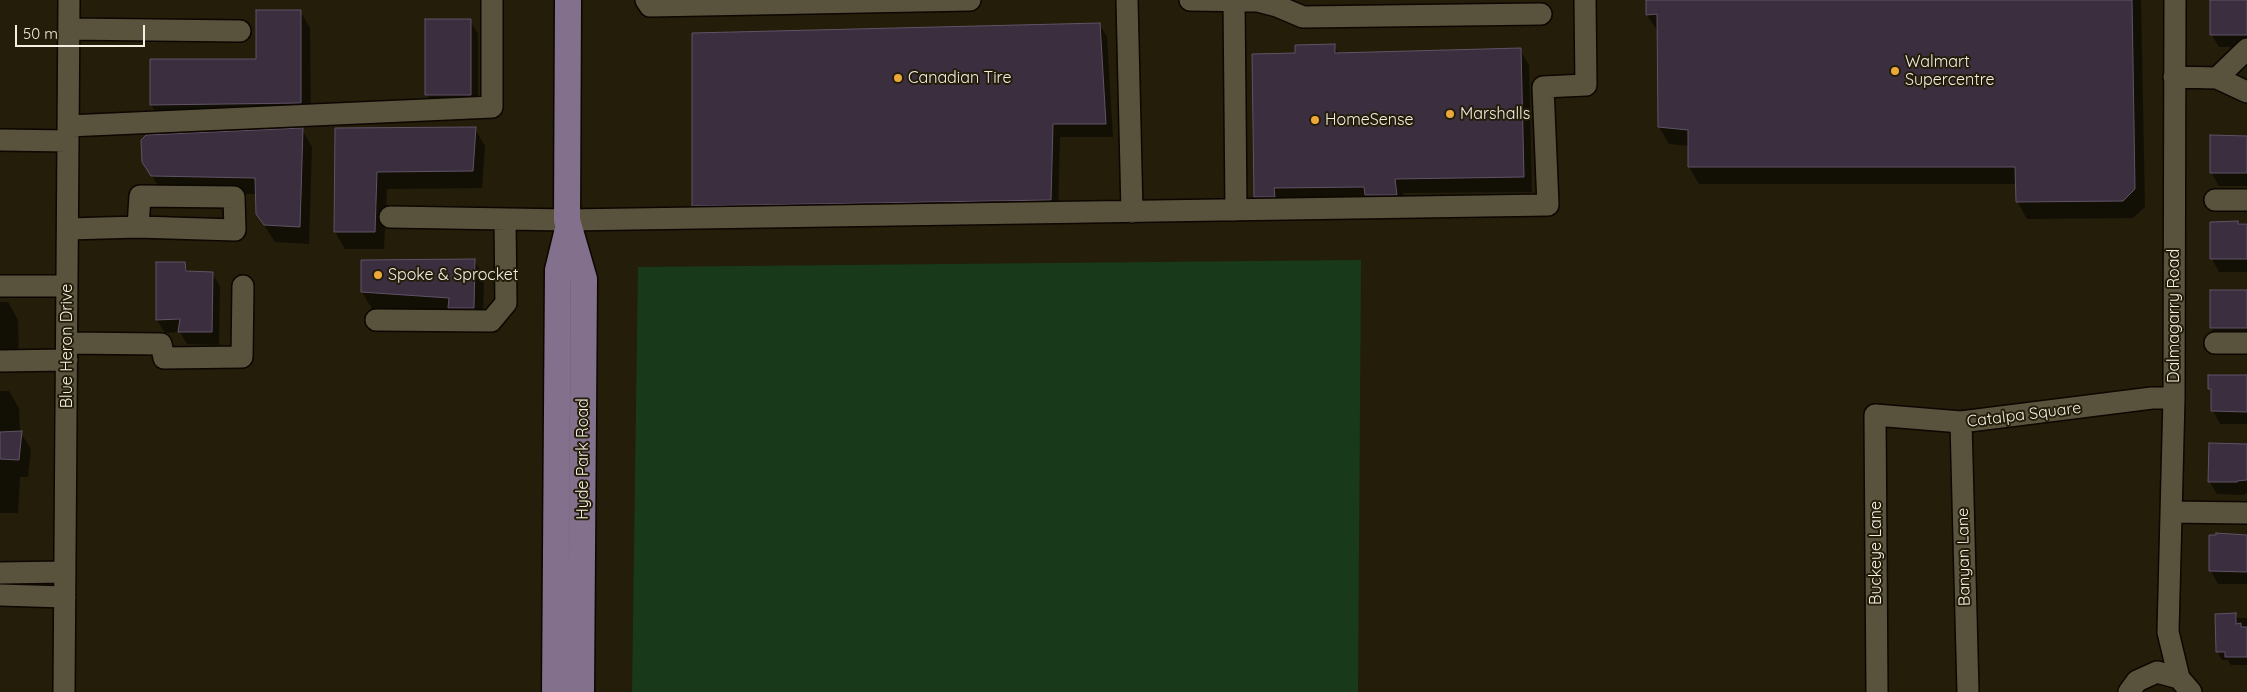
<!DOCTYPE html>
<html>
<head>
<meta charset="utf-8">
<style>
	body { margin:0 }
	#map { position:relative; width:2247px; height:692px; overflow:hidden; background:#231d0a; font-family:Quicksand,sans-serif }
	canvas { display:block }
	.scale { position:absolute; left:15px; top:25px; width:130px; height:22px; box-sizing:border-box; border:2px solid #f3efe3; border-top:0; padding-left:6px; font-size:15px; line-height:18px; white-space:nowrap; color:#f3efe3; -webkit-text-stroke:4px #231d0a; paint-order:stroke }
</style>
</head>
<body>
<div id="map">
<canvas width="2247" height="692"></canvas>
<div class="scale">50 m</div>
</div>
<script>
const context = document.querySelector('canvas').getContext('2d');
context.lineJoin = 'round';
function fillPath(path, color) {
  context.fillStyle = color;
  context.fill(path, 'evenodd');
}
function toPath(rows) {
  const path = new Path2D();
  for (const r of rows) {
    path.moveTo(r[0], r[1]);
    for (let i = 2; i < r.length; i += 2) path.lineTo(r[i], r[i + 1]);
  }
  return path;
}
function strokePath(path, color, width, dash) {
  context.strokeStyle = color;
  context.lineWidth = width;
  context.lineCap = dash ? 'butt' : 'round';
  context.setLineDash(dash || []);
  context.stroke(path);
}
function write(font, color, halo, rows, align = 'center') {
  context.font = font + ' Quicksand,sans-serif';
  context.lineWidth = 4;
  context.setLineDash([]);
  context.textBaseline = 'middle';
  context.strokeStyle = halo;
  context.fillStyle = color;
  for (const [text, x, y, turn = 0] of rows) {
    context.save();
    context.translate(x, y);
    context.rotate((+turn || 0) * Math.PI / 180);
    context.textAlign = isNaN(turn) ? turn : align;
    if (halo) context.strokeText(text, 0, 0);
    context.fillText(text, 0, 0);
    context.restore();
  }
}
const green = toPath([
	[1361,260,1358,692,632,692,638,267]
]);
const shadow = toPath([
	[1647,0,2141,0,2145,207,2133,218,2027,219,2017,201,2016,184,1699,184,1689,167,1689,146,1669,144,1659,127,1658,32,1647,15],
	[2211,0,2247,0,2247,47,2219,47,2211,34],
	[300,11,310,28,311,120,161,122,151,105,151,60,257,61],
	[470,21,478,34,478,108,434,108,427,95],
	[1099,24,1107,37,1113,137,1060,137,1058,213,701,218,693,205],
	[1334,46,1339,54,1520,50,1529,65,1532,192,1403,193,1404,210,1264,212,1255,197,1297,54],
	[336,129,475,129,485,146,482,188,387,189,384,249,345,249,335,232],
	[302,130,312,147,309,244,275,242,257,214,257,194,163,193,143,162],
	[2247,137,2247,186,2219,186,2211,172],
	[2212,223,2247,223,2247,272,2219,272,2212,259],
	[474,260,484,278,483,325,453,314,372,309,362,292],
	[184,264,190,273,212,273,220,286,219,345,187,344,180,332,165,333,157,320],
	[2247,291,2247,341,2219,341,2211,328],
	[0,302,8,302,18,320,19,365,4,367,0,372],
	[2247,376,2247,424,2220,424,2213,411,2213,395,2209,388],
	[0,391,9,391,19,408,20,432,31,449,28,477,20,477,18,513,0,513],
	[2247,445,2247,493,2244,495,2217,494,2209,481],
	[2218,534,2247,534,2247,584,2218,584,2211,571,2211,536,2218,536],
	[2235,615,2238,618,2247,618,2247,665,2231,665,2228,660,2222,660,2217,651]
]);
const building = toPath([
	[1646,0,2132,0,2135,189,2123,201,2016,202,2015,167,1688,167,1688,130,1658,127,1657,14,1646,15,1646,0],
	[2210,0,2247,0,2247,35,2210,35,2210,0],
	[256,10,301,10,301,103,150,105,150,59,256,59,256,10],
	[425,19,471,19,471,95,425,95,425,19],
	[1100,23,1106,124,1053,124,1051,200,692,206,692,33,1100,23],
	[1335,44,1335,53,1521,48,1524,177,1395,179,1397,195,1365,195,1364,187,1274,188,1275,197,1254,197,1252,54,1295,53,1295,45,1335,44],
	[476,127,473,171,377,172,375,232,334,232,335,128,476,127],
	[303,128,300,227,264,225,256,214,255,178,151,176,142,162,141,140,146,135,303,128],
	[2210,135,2247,136,2247,173,2210,173,2210,135],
	[2238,221,2238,224,2247,224,2247,259,2210,259,2210,222,2238,221],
	[475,259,474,308,448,308,449,298,361,292,361,260,475,259],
	[156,262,185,262,186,271,213,272,212,332,178,332,180,319,156,320,156,262],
	[2210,290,2247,290,2247,328,2210,328,2210,290],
	[2208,375,2247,375,2247,412,2211,411,2211,389,2208,389,2208,375],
	[22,431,19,460,0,459,0,432,22,431],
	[2209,443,2247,444,2247,480,2237,481,2237,482,2208,482,2209,443],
	[2216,533,2247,535,2247,572,2209,571,2209,535,2216,535,2216,533],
	[2236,613,2236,624,2241,623,2241,627,2247,627,2247,657,2225,657,2225,652,2216,652,2215,614,2236,613]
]);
const minor = toPath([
	[646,0,650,6,970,0],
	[1127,0,1132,212],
	[1190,0,1258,1,1277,6,1303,17,1541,14],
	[1234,0,1236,210],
	[2175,0,2174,398,2168,632,2179,678],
	[69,29,240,31],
	[2174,77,2217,78,2247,92],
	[2217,78,2247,49],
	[68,126,492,107,492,0],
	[0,140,68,141],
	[2215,200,2247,200],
	[390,217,567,220,1548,205,1543,87,1586,85,1585,0],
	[68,229,138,227,235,230,234,197,140,196,138,227],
	[0,286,67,286],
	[376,320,491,321,506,303,505,219],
	[67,343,161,344,164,358,242,357,243,286],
	[2215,343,2247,343],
	[0,361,67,360],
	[1961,422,1968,692],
	[2171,512,2247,513],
	[0,573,65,572],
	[0,595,65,597],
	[64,692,69,0],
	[1877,692,1875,415,1961,422,2152,398,2174,398],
	[2129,692,2137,681,2157,672,2179,678,2191,692]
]);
const major = toPath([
	[568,0,567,220,584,279,581,692],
	[555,692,558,270,568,229]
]);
const markers = [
	[1895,71,5,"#eca93a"],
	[898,78,5,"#eca93a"],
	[1450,114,5,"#eca93a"],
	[1315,120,5,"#eca93a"],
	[378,275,5,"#eca93a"]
];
const poiNames = [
	["Walmart",1905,62],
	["Supercentre",1905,80],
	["Canadian Tire",908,78],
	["Marshalls",1460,114],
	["HomeSense",1325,120],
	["Spoke & Sprocket",388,275]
];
const streetNames = [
	["Dalmagarry Road",2174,316,-90],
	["Blue Heron Drive",67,346,-90],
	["Catalpa Square",2024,415,-7],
	["Hyde Park Road",583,459,-90],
	["Buckeye Lane",1876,553,-90],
	["Banyan Lane",1964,557,-91]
];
fillPath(green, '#183a1a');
fillPath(shadow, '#0007');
fillPath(building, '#3a2e3f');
strokePath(building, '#605366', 1);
strokePath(minor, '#0c0700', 24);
strokePath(major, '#0c0700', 29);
strokePath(minor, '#59533d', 21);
strokePath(major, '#83708c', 26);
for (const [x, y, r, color] of markers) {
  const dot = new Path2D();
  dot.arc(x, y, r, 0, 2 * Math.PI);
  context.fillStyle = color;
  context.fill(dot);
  strokePath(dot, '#231d0a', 2);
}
write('16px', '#f3efe3', '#231d0a', poiNames, 'left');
write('16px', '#f3efe3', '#231d0a', streetNames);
</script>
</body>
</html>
